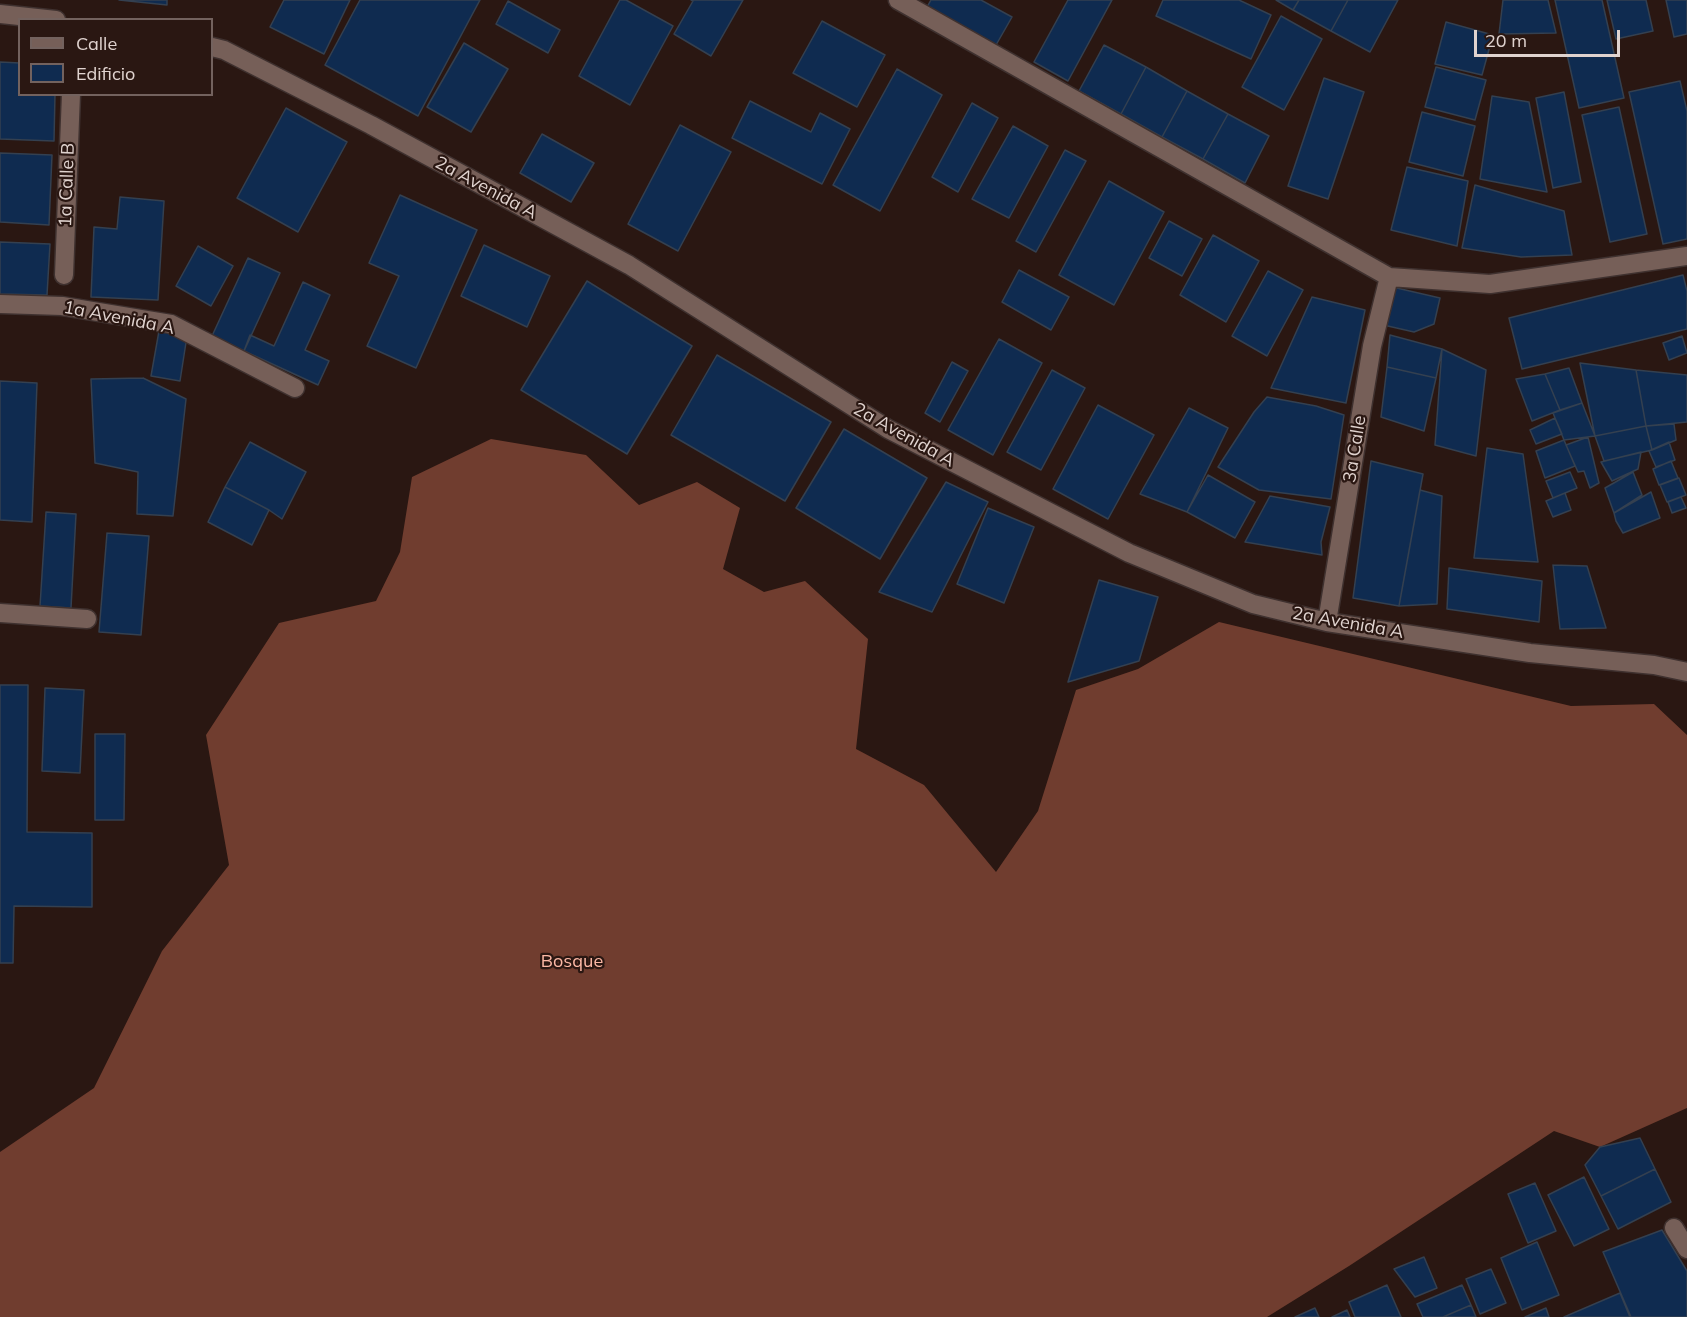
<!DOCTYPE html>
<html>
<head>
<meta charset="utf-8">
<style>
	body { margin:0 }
	#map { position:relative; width:1687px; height:1317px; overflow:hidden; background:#2a1712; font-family:Mulish,sans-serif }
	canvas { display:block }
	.legend { position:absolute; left:18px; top:18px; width:195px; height:78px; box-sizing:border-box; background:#2a1712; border:2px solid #73625e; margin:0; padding:8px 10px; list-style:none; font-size:18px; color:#e0d3cf }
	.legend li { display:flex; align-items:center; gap:12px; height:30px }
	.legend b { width:30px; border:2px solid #73625e }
	.scale { position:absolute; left:1474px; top:30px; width:146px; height:27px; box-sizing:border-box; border:3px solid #e0d3cf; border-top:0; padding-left:8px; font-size:18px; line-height:21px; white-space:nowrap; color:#e0d3cf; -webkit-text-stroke:4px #2a1712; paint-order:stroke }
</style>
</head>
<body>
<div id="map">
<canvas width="1687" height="1317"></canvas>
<ul class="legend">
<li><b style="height:8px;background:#765f58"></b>Calle</li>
<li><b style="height:16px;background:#0f2b50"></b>Edificio</li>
</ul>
<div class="scale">20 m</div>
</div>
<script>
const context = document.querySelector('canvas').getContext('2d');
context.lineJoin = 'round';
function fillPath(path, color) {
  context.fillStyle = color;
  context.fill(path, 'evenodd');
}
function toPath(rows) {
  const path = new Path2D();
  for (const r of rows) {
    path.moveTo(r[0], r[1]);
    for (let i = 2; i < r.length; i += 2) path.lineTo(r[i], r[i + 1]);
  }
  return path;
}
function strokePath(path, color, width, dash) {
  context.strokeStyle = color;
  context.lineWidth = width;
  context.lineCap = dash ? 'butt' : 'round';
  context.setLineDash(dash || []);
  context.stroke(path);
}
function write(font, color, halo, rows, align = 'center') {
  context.font = font + ' Mulish,sans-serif';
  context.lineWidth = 4.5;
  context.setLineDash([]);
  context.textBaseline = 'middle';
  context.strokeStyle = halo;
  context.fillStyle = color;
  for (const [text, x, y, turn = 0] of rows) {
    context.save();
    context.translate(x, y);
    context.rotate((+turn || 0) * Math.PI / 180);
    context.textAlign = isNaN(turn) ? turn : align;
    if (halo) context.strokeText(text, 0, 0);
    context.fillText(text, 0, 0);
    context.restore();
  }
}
const forest = toPath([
	[491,439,586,455,639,505,697,482,740,508,723,569,764,592,805,581,868,639,856,749,924,785,996,872,1038,811,1076,690,1138,669,1219,622,1571,706,1654,704,1687,735,1687,1108,1600,1147,1554,1131,1349,1266,1267,1317,0,1317,0,1152,94,1088,162,951,229,865,206,735,279,623,376,601,400,552,412,477]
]);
const building = toPath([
	[119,0,167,0,167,5,119,0],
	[284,0,350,0,324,54,270,27,284,0],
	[360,0,480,0,418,116,325,65,360,0],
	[620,0,626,0,673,26,630,105,579,76,620,0],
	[691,0,743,0,711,56,674,34,693,1,691,0],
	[931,0,981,0,1012,17,996,45,927,7,931,0],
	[1068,0,1112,0,1068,81,1034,62,1068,0],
	[1163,0,1239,0,1271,15,1251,59,1156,16,1163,0],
	[1276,0,1299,0,1293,10,1276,0],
	[1299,0,1348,0,1331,31,1293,10,1299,0],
	[1348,0,1398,0,1370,52,1331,31,1348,0],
	[1503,0,1548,0,1556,33,1499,34,1503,0],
	[1555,0,1602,0,1624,98,1579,108,1555,0],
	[1607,0,1646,0,1653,31,1616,39,1607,0],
	[1666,0,1687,0,1687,34,1674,37,1666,0],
	[508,1,560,30,548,53,496,24,508,1],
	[1281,16,1322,39,1284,110,1242,87,1281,16],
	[822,21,885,55,857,107,793,73,822,21],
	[1446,22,1493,35,1482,75,1435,64,1446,22],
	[464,43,508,69,471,132,427,107,464,43],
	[1104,45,1146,67,1121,114,1079,91,1104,45],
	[0,62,20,63,20,94,55,94,54,141,0,139,0,62],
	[1146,67,1187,91,1162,137,1121,114,1146,67],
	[1436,67,1486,80,1475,120,1425,107,1436,67],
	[897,69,942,95,880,211,833,185,897,69],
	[1324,78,1364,92,1328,199,1288,186,1324,78],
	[1680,81,1687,111,1687,239,1663,244,1629,92,1680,81],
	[1187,91,1228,114,1203,159,1162,137,1187,91],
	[1564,92,1581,182,1553,188,1536,98,1564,92],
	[1492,96,1529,102,1547,192,1480,179,1492,96],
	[750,101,811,132,820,113,850,129,822,184,732,138,750,101],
	[972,103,998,118,958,192,932,177,972,103],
	[1619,107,1647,234,1610,242,1582,115,1619,107],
	[286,108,347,142,298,232,237,198,286,108],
	[1422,112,1475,126,1463,176,1409,162,1422,112],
	[1228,114,1269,136,1245,183,1203,159,1228,114],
	[680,125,731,152,678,251,628,224,680,125],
	[1013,126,1048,146,1009,218,972,199,1013,126],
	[542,134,594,163,571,202,520,173,542,134],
	[1065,150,1086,161,1036,252,1016,241,1065,150],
	[0,153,52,155,49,225,0,222,0,153],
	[1407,167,1468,181,1457,246,1391,230,1407,167],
	[1109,181,1164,212,1114,305,1059,275,1109,181],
	[1475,185,1564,211,1572,255,1521,257,1462,248,1475,185],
	[400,195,477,230,416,368,367,346,399,276,369,263,400,195],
	[120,197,164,201,158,300,91,297,94,227,117,229,120,197],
	[1169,221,1202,239,1182,276,1149,258,1169,221],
	[1213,235,1259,261,1226,322,1180,295,1213,235],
	[0,242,50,244,47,295,0,294,0,242],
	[484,245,550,276,527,327,461,296,484,245],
	[198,246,233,266,211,306,176,286,198,246],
	[248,258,280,273,244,351,212,336,248,258],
	[1019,270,1069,297,1051,330,1002,302,1019,270],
	[1268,271,1303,290,1267,356,1232,336,1268,271],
	[1683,275,1687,291,1687,329,1522,369,1509,318,1683,275],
	[587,281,692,346,627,454,521,390,587,281],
	[303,282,330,295,305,350,329,361,318,385,244,351,250,335,274,346,303,282],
	[1388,286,1440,298,1434,324,1414,332,1379,324,1388,286],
	[1312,297,1365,310,1346,403,1271,388,1312,297],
	[159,331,187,336,180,381,151,376,159,331],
	[1390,335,1442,349,1436,378,1387,367,1390,335],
	[1682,336,1687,353,1669,360,1663,343,1682,336],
	[999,339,1042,363,993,455,948,430,999,339],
	[1442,349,1486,370,1476,456,1435,445,1442,349],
	[717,355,831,422,785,501,671,435,717,355],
	[952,362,968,371,940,422,925,413,952,362],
	[1580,363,1636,370,1646,426,1595,436,1580,363],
	[1387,367,1436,378,1424,431,1381,417,1387,367],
	[1569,368,1582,403,1560,410,1545,374,1569,368],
	[1052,370,1085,388,1041,470,1007,452,1052,370],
	[1636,370,1687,375,1687,422,1646,426,1636,370],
	[1545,374,1560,410,1532,421,1516,379,1545,374],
	[143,378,186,399,173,516,137,514,138,472,95,463,91,379,143,378],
	[0,381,37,383,32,522,0,520,0,381],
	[1267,397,1316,406,1344,415,1331,499,1259,490,1218,467,1254,412,1267,397],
	[1582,403,1595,436,1564,440,1553,413,1582,403],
	[1098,405,1154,435,1108,519,1053,489,1098,405],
	[1189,408,1228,428,1187,512,1140,494,1189,408],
	[1555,418,1562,434,1536,444,1530,430,1555,418],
	[1674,424,1676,440,1652,450,1646,426,1674,424],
	[1646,426,1652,450,1604,461,1595,436,1646,426],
	[844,429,927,478,880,559,796,508,844,429],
	[1588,437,1599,483,1590,488,1584,471,1578,472,1566,445,1588,437],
	[1564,440,1575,466,1545,478,1536,451,1564,440],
	[250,442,306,472,282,519,269,510,225,487,250,442],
	[1669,442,1675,460,1656,467,1649,451,1669,442],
	[1487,448,1523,454,1538,562,1474,558,1487,448],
	[1641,452,1638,469,1612,481,1601,462,1641,452],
	[1371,461,1423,474,1399,606,1353,598,1371,461],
	[1671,461,1678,478,1659,485,1653,469,1671,461],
	[1570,472,1577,488,1553,498,1546,481,1570,472],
	[1633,472,1642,495,1614,513,1605,488,1633,472],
	[1208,475,1255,502,1235,538,1187,512,1208,475],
	[1679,478,1686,495,1667,502,1660,485,1679,478],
	[946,482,988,502,932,612,879,592,946,482],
	[225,487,269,510,252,545,208,522,225,487],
	[1420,490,1442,496,1437,604,1399,606,1420,490],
	[1651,492,1660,518,1623,533,1616,521,1614,513,1651,492],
	[1565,493,1571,510,1553,517,1546,501,1565,493],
	[1270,496,1330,507,1321,542,1322,555,1245,542,1270,496],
	[1681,497,1686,508,1672,513,1668,502,1681,497],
	[988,508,1034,527,1004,603,957,584,988,508],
	[46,512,76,514,71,608,40,606,46,512],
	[107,533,149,536,141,635,99,632,107,533],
	[1553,565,1587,566,1606,628,1560,629,1553,565],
	[1449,568,1542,581,1539,622,1447,609,1449,568],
	[1099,580,1158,597,1139,661,1068,682,1099,580],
	[0,685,28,685,27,832,92,833,92,907,14,906,13,963,0,963,0,685],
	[45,688,84,690,80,773,42,771,45,688],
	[95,734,125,734,124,820,95,820,95,734],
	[1640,1138,1655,1169,1601,1196,1585,1165,1600,1147,1640,1138],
	[1655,1169,1671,1202,1618,1229,1601,1196,1655,1169],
	[1584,1177,1609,1229,1574,1246,1548,1195,1584,1177],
	[1535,1183,1556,1231,1528,1243,1508,1194,1535,1183],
	[1662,1230,1687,1271,1687,1317,1631,1317,1603,1252,1662,1230],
	[1537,1242,1559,1295,1522,1310,1501,1258,1537,1242],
	[1424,1257,1437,1288,1415,1297,1394,1269,1424,1257],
	[1491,1269,1506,1303,1480,1314,1466,1279,1491,1269],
	[1387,1285,1401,1317,1355,1317,1349,1302,1387,1285],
	[1462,1285,1471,1305,1443,1317,1423,1317,1417,1304,1462,1285],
	[1620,1293,1630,1317,1564,1317,1620,1293],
	[1471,1305,1476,1317,1443,1317,1471,1305],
	[1315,1308,1319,1317,1295,1317,1315,1308],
	[1546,1308,1549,1317,1525,1317,1546,1308],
	[1347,1310,1350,1317,1332,1317,1347,1310]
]);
const minor = toPath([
	[898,0,1389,277,1490,284,1687,256],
	[0,14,56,20],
	[212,47,224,50,371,125,629,265,888,429,1129,553,1253,604,1327,622,1530,653,1654,665,1687,672],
	[64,275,71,94],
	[0,304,62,306,171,324,295,388],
	[0,613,87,619],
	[1327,622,1372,346,1389,277],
	[1674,1228,1687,1249]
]);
const streetNames = [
	["1a Calle B",67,185,-88],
	["2a Avenida A",486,188,28],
	["1a Avenida A",119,318,11],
	["2a Avenida A",904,435,29],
	["3a Calle",1355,449,-81],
	["2a Avenida A",1348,623,10]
];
const parkNames = [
	["Bosque",572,962]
];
fillPath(forest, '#703d2f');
fillPath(building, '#0f2b50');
strokePath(building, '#344050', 1.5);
strokePath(minor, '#3f312f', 21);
strokePath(minor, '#765f58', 18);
write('18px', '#e0d3cf', '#2a1712', streetNames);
write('18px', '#fcb8a5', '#2a1712', parkNames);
</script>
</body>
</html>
